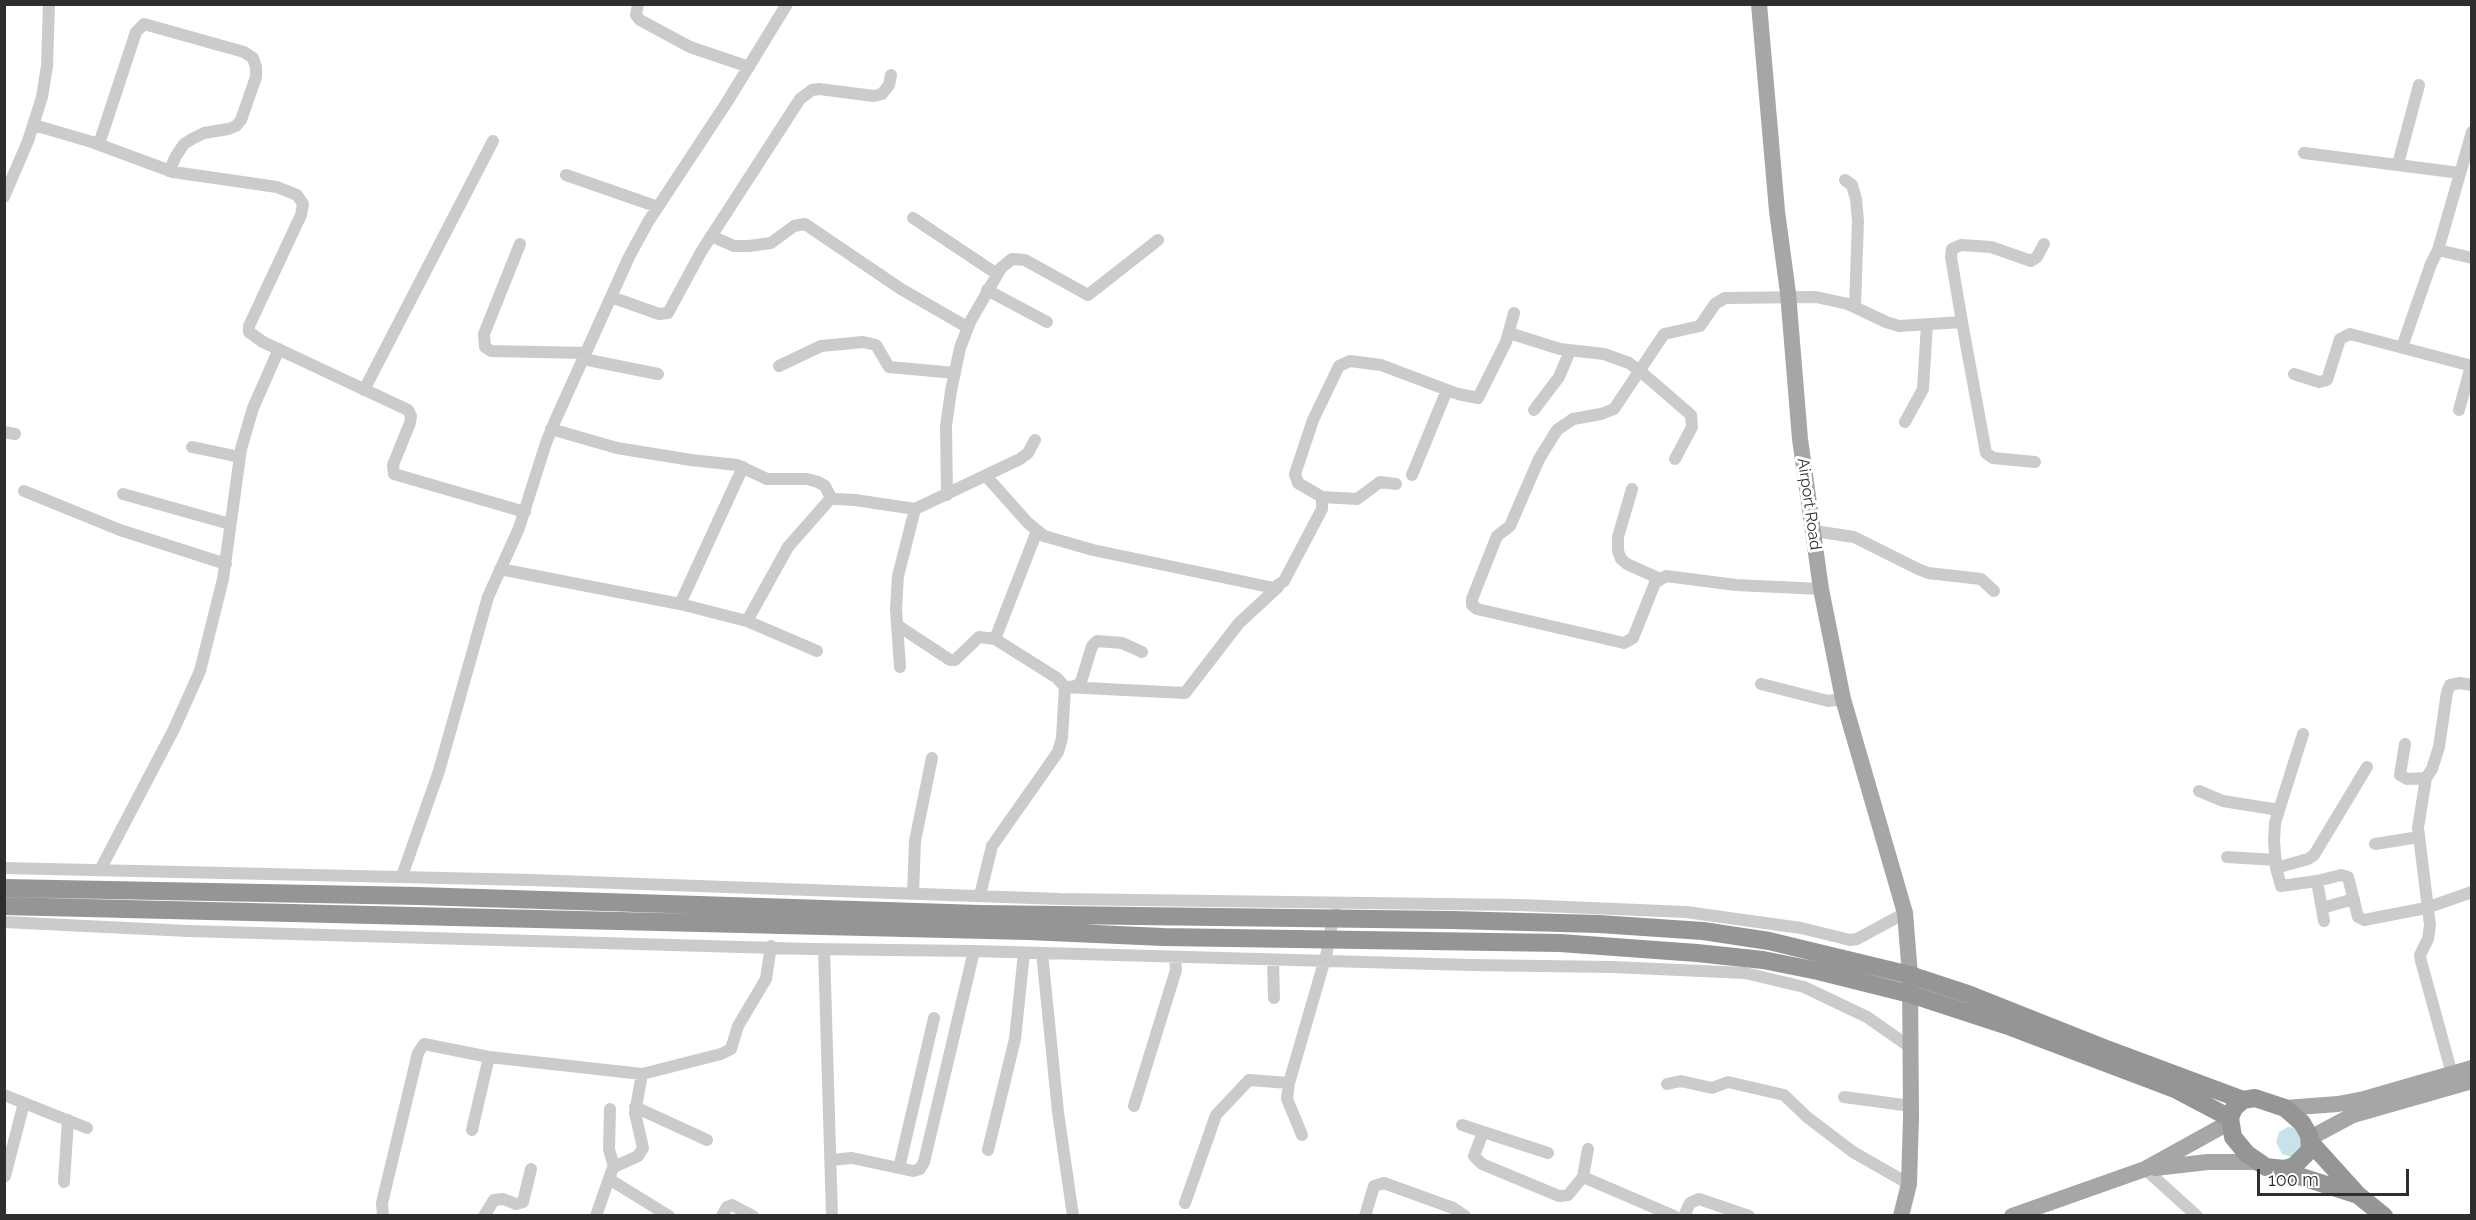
<!DOCTYPE html>
<html>
<head>
<meta charset="utf-8">
<style>
	body { margin:0 }
	#map { position:relative; width:2476px; height:1220px; overflow:hidden; background:#fff; font-family:Raleway,sans-serif }
	canvas { display:block }
	.frame { position:absolute; inset:0; border:6px solid #2e2e2e; pointer-events:none }
	.scale { position:absolute; left:2257px; top:1169px; width:152px; height:27px; box-sizing:border-box; border:3px solid #2e2e2e; border-top:0; padding-left:8px; font-size:18px; line-height:21px; white-space:nowrap; color:#2e2e2e; -webkit-text-stroke:4px #fff; paint-order:stroke }
</style>
</head>
<body>
<div id="map">
<canvas width="2476" height="1220"></canvas>
<div class="frame"></div>
<div class="scale">100 m</div>
</div>
<script>
const context = document.querySelector('canvas').getContext('2d');
context.lineJoin = 'round';
function fillPath(path, color) {
  context.fillStyle = color;
  context.fill(path, 'evenodd');
}
function toPath(rows) {
  const path = new Path2D();
  for (const r of rows) {
    path.moveTo(r[0], r[1]);
    for (let i = 2; i < r.length; i += 2) path.lineTo(r[i], r[i + 1]);
  }
  return path;
}
function strokePath(path, color, width, dash) {
  context.strokeStyle = color;
  context.lineWidth = width;
  context.lineCap = dash ? 'butt' : 'round';
  context.setLineDash(dash || []);
  context.stroke(path);
}
function write(font, color, halo, rows, align = 'center') {
  context.font = font + ' Raleway,sans-serif';
  context.lineWidth = 6;
  context.setLineDash([]);
  context.textBaseline = 'middle';
  context.strokeStyle = halo;
  context.fillStyle = color;
  for (const [text, x, y, turn = 0] of rows) {
    context.save();
    context.translate(x, y);
    context.rotate((+turn || 0) * Math.PI / 180);
    context.textAlign = isNaN(turn) ? turn : align;
    if (halo) context.strokeText(text, 0, 0);
    context.fillText(text, 0, 0);
    context.restore();
  }
}
const water = toPath([
	[2288,1127,2298,1128,2307,1140,2292,1157,2282,1154,2276,1142,2279,1132]
]);
const minor = toPath([
	[638,4,636,15,640,20,690,47,749,67],
	[34,125,92,142,173,172,277,187,297,195,303,204,301,215,249,326,249,332,263,342,408,410,411,416,410,423,393,465,394,474,525,512],
	[99,144,136,32,144,24,244,52,253,58,256,67,256,77,241,120,236,126,228,129,204,133,192,139,184,144,176,156,169,171],
	[2304,153,2460,173],
	[2398,164,2419,85],
	[566,175,658,207],
	[1845,180,1852,185,1856,199,1858,221,1855,307],
	[4,197,28,141,42,97,47,66,49,4],
	[913,218,997,274],
	[711,236,734,246,749,246,771,243,794,226,805,224,901,289,967,327],
	[520,244,484,334,485,347,491,351,586,353],
	[2438,250,2472,258],
	[987,290,1047,322],
	[611,297,659,314,668,313,701,252,800,99,812,90,819,89,874,96,882,94,889,85,891,75],
	[1962,322,1986,453,1993,458,2035,462],
	[1509,333,1560,349,1604,354,1629,363,1640,371,1691,415,1692,427,1675,459],
	[2402,347,2431,264,2438,250,2472,132],
	[583,359,658,374],
	[779,366,821,346,863,342,876,345,889,367,955,373],
	[2294,374,2319,382,2327,380,2340,339,2350,334,2472,366],
	[364,390,493,141],
	[1534,410,1559,377,1570,351],
	[2459,410,2471,366],
	[1905,422,1923,389,1927,324],
	[551,429,617,448,691,460,737,465,767,479,807,479,818,482,825,486,831,498,835,499,855,500,915,509,1020,459,1028,453,1035,440],
	[4,432,15,434],
	[192,447,240,457],
	[1412,475,1447,390],
	[986,476,1028,523,1044,536,1093,550,1274,588,1284,581,1322,509,1322,497,1298,483,1295,474,1313,420,1339,366,1350,361,1381,365,1458,394,1478,398,1506,342,1514,313],
	[1632,489,1618,537,1618,551,1621,559,1627,564,1660,579],
	[24,491,120,530,226,564],
	[123,494,230,524],
	[947,495,946,426,951,391,960,348,970,322,1001,268,1012,259,1025,260,1088,295,1158,240],
	[1322,497,1357,499,1380,482,1396,484],
	[1814,531,1854,537,1918,569,1928,573,1981,579,1994,591],
	[500,569,680,604,747,621,817,651],
	[1821,589,1736,585,1666,576,1655,583,1633,638,1624,643,1477,609,1472,605,1472,599,1497,536,1510,526,1539,459,1557,430,1573,419,1601,414,1614,409,1664,334,1700,326,1715,304,1725,298,1816,297,1848,304,1886,322,1899,326,1962,322,1951,257,1952,249,1961,245,1991,247,2031,261,2037,257,2044,244],
	[680,604,743,467],
	[747,621,788,547,831,498],
	[897,625,950,660,955,660,979,637,995,639,1057,678,1065,687,1062,738,1058,752,992,846,980,895],
	[995,639,1037,531],
	[900,667,896,609,898,576,915,509],
	[1761,684,1828,701,1843,699],
	[1065,687,1185,693,1239,623,1278,587],
	[1069,687,1076,686,1081,682,1092,646,1097,641,1122,643,1142,652],
	[2303,734,2275,823,2274,840,2276,868,2281,886,2317,881,2324,921],
	[2405,744,2400,775,2407,779,2426,778],
	[2199,791,2223,801,2279,810],
	[2375,844,2419,837],
	[2227,857,2276,860],
	[4,868,531,880,1060,899,1520,905,1686,912,1801,928,1850,940,1857,939,1905,913],
	[2276,868,2308,859,2314,855,2367,767],
	[100,870,174,729,200,671,223,579,241,449,253,408,279,349],
	[402,876,439,771,488,597,519,528,546,443,555,421,629,257,648,222,727,102,787,4],
	[2317,881,2341,875,2348,877,2358,917,2364,920,2426,908,2472,892],
	[913,893,915,841,932,758],
	[2322,908,2354,899],
	[4,922,188,931,810,949,974,951,1471,965,1613,967,1745,973,1804,987,1867,1017,1910,1047],
	[824,949,832,1216],
	[1042,953,1058,1112,1073,1216],
	[1273,960,1274,998],
	[2452,1074,2421,961,2420,955,2428,939,2430,925,2418,828,2426,778,2432,769,2439,747,2447,692,2450,685,2460,683,2472,685],
	[1289,1083,1287,1099,1302,1135],
	[1667,1084,1681,1081,1712,1088,1728,1082,1784,1095,1807,1117,1853,1152,1909,1184],
	[4,1095,87,1128],
	[1844,1097,1911,1106],
	[1134,1106,1176,970,1175,958],
	[635,1107,707,1140],
	[610,1109,609,1149,614,1167],
	[1462,1125,1548,1153],
	[472,1130,489,1057],
	[1483,1132,1474,1156,1482,1164,1559,1196,1568,1195,1583,1177],
	[1588,1149,1583,1177,1674,1216],
	[988,1150,1015,1039,1024,953],
	[831,1160,852,1158,913,1171,920,1169,924,1162,974,951],
	[899,1168,934,1018],
	[2145,1169,2197,1216],
	[5,1176,24,1103],
	[609,1179,669,1216],
	[64,1182,68,1120],
	[1185,1203,1216,1115,1249,1080,1289,1083,1327,952,1328,939,1336,913],
	[383,1216,382,1203,418,1053,424,1044,489,1057,642,1074],
	[484,1216,494,1200,503,1199,516,1204,523,1202,531,1169],
	[596,1216,612,1170,614,1167,638,1156,643,1148,635,1113,642,1074,721,1054,731,1049,738,1026,766,979,771,946],
	[722,1216,727,1207,732,1205,753,1216],
	[1365,1216,1374,1186,1384,1183,1453,1208,1465,1216],
	[1684,1216,1690,1203,1699,1199,1749,1216]
]);
const major = toPath([
	[1759,4,1777,211,1788,293,1800,439,1821,589,1843,699,1905,913,1910,975,1911,1118,1909,1184,1901,1216],
	[2285,1108,2338,1104,2364,1099,2472,1068],
	[2310,1138,2353,1115,2472,1081],
	[2155,1168,2208,1162,2256,1162],
	[2012,1216,2145,1169,2230,1122]
]);
const highway = toPath([
	[4,888,418,896,980,914,1452,920,1599,924,1703,931,1769,941,1910,975,1968,994,2104,1048,2243,1100],
	[4,906,1028,931,1163,937,1560,943,1697,953,1763,960,1818,971,1910,994,2011,1027,2175,1089,2230,1118],
	[2255,1098,2285,1108,2302,1123,2309,1135,2310,1150,2294,1166,2284,1169,2266,1167,2247,1154,2233,1137,2230,1118,2234,1108,2243,1100,2255,1098],
	[2311,1143,2358,1195,2384,1216],
	[2277,1169,2358,1195]
]);
const streetNames = [
	["Airport Road",1809,504,82]
];
fillPath(water, '#c7e2eb');
strokePath(minor, '#cbcbcb', 12);
strokePath(major, '#a6a6a6', 16);
strokePath(highway, '#959595', 18);
write('16px', '#2e2e2e', '#fff', streetNames);
</script>
</body>
</html>
